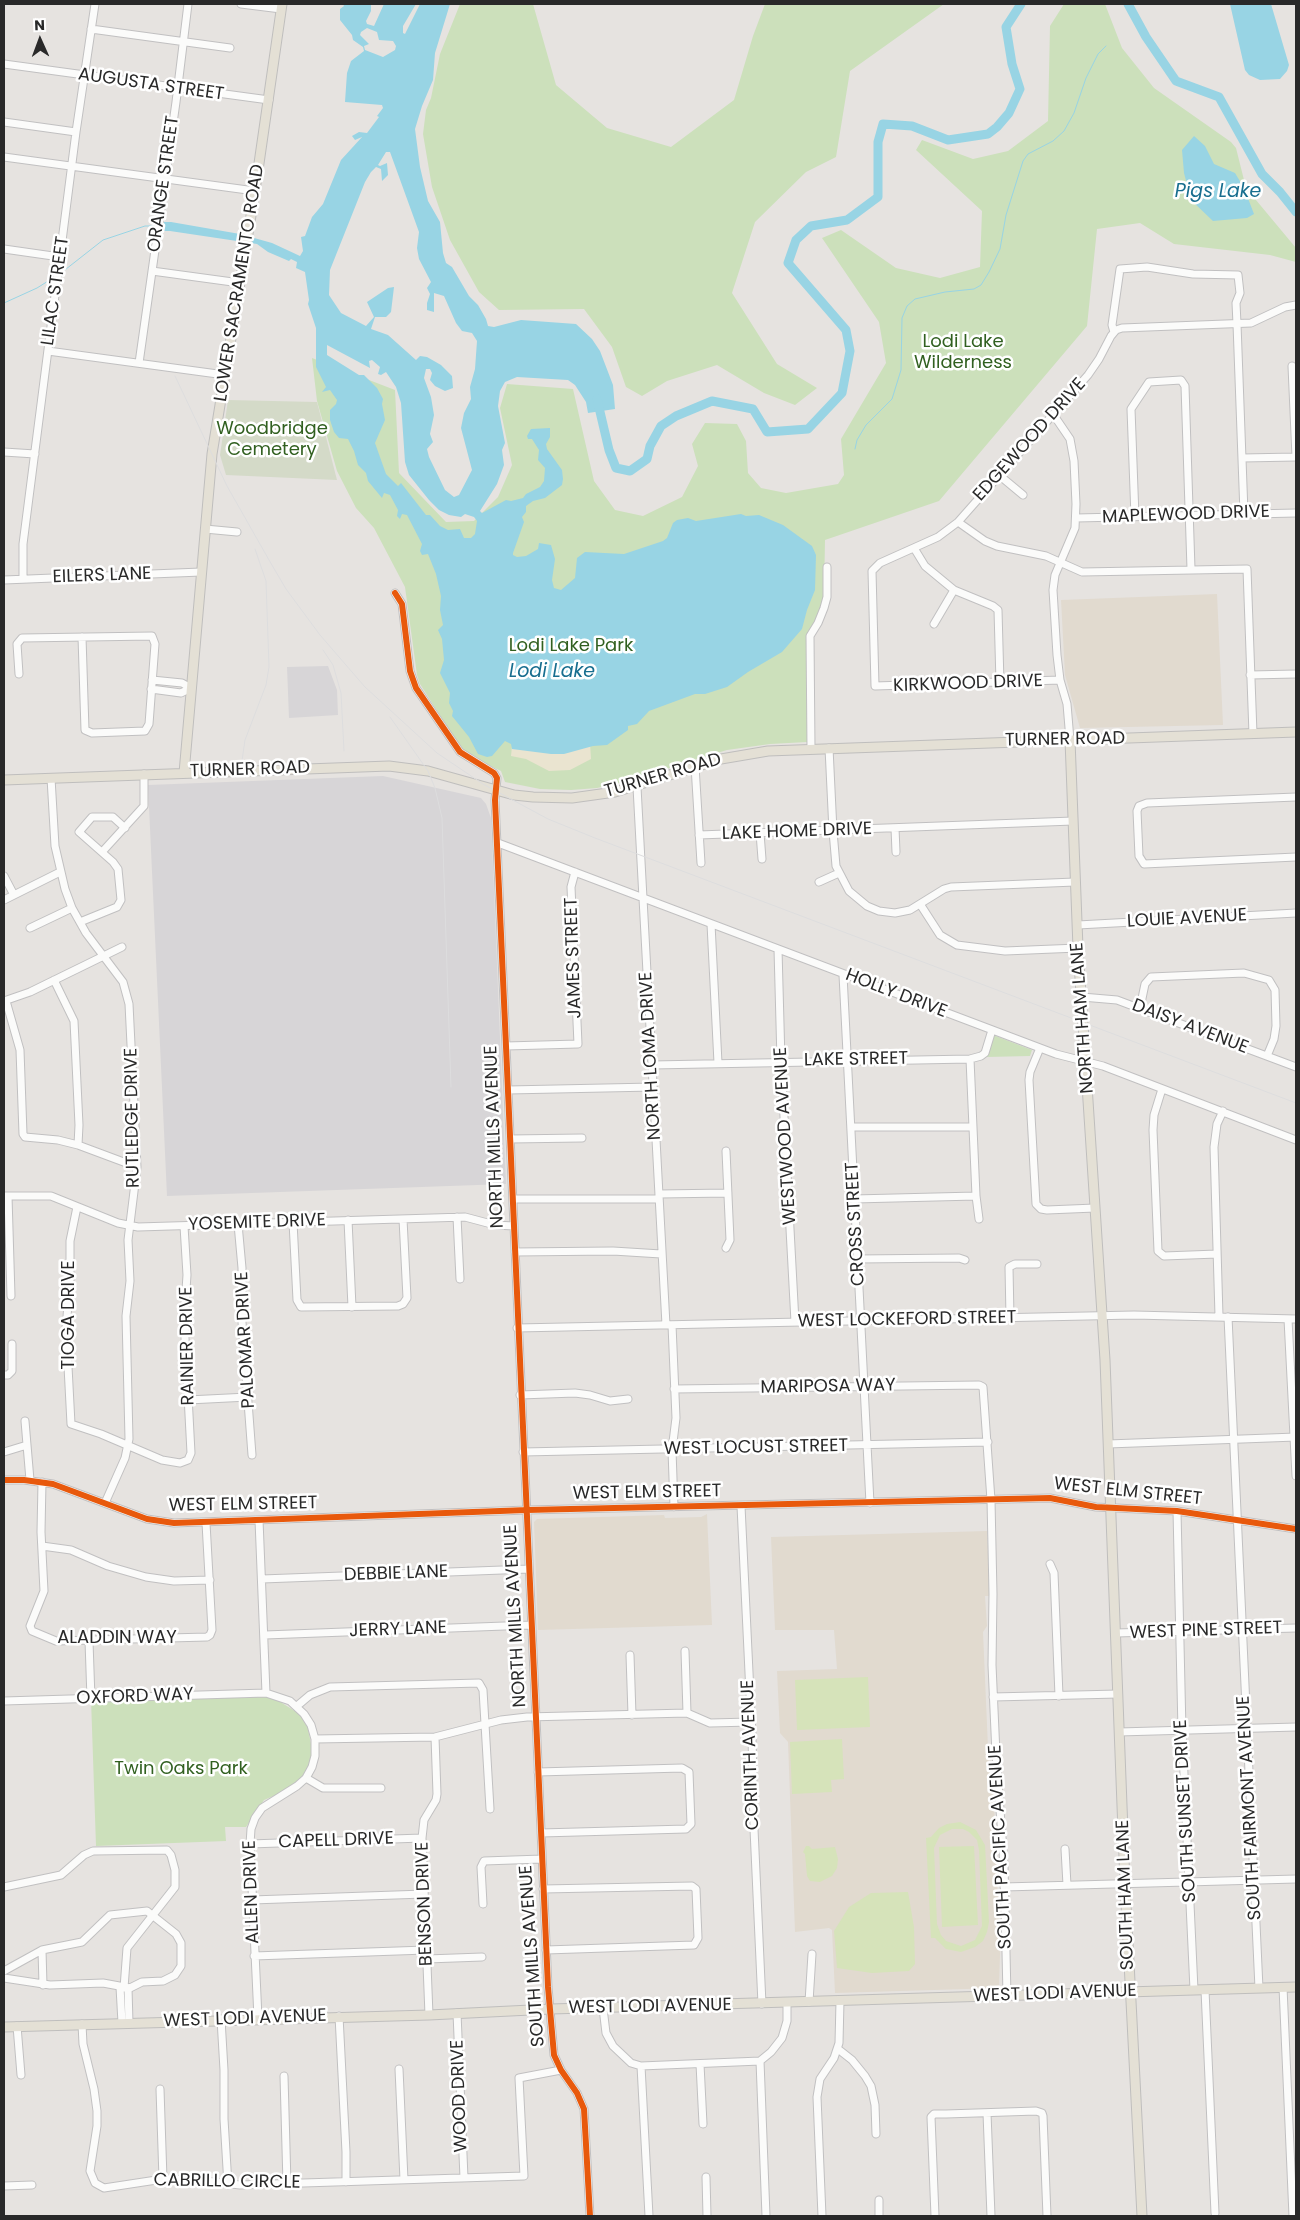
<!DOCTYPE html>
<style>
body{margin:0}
#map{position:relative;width:1300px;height:2220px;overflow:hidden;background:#e6e3e0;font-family:Poppins,sans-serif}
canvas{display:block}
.frame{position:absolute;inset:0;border:5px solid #292929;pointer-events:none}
.north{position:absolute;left:15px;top:15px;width:50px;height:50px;-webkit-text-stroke:4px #fff;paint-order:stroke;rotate:358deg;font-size:14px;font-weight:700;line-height:20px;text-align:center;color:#292929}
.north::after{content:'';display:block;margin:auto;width:18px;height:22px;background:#292929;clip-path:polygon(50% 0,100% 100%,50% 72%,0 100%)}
</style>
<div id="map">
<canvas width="1300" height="2220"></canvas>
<div class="frame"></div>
<div class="north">N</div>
</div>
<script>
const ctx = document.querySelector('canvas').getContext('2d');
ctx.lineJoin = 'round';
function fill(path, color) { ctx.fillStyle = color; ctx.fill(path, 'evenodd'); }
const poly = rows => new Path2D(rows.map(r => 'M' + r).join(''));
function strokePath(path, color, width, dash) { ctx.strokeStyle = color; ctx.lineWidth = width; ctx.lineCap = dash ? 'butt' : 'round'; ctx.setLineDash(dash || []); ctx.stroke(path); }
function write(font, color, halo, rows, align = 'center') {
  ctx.font = font + ' Poppins,sans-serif'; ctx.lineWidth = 5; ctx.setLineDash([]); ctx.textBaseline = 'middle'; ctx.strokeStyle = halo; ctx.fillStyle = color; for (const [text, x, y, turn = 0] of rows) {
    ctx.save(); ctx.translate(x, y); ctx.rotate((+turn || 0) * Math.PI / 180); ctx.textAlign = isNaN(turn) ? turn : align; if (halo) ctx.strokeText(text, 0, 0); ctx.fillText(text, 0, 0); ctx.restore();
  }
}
fill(poly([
 [328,666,337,690,338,715,289,718,287,667],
 [383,776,481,798,486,804,491,818,506,1184,167,1196,148,785]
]), '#d7d5d7');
fill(poly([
 [1217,594,1223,725,1080,728,1065,675,1061,600],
 [707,1514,712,1625,538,1630,534,1522,537,1519,664,1515,665,1518,701,1517],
 [987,1531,990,1596,985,1596,987,1626,983,1632,989,1771,993,1777,1000,1954,999,1988,835,1993,832,1930,829,1928,795,1932,788,1742,780,1733,777,1671,837,1669,834,1630,775,1630,771,1537]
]), '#e1dacf');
fill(poly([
 [460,4,533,4,556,85,607,128,671,147,734,100,753,36,765,4,944,4,850,71,836,157,806,172,755,222,732,293,777,364,817,388,795,405,764,393,717,365,667,381,642,396,626,387,612,347,584,309,499,310,479,292,450,240,432,187,423,134,426,110,431,98,440,54],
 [1064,4,1105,4,1122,48,1154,88,1231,142,1236,148,1246,188,1296,248,1296,262,1270,255,1174,244,1140,223,1097,229,1087,326,939,501,825,540,824,594,816,623,807,641,807,742,770,744,727,750,680,764,642,778,597,788,571,790,540,789,505,782,501,771,480,761,460,747,420,684,417,675,405,587,374,528,356,508,337,471,317,401,312,358,395,390,399,473,446,522,474,521,498,497,512,465,500,408,507,384,573,389,594,481,615,510,643,516,682,497,698,466,692,444,705,423,737,424,746,441,748,473,761,488,786,493,838,484,844,475,841,439,886,363,879,322,822,238,841,230,896,268,940,278,980,267,982,211,916,150,922,140,973,159,1008,151,1048,121,1050,26],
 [993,1035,1032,1050,1030,1056,986,1057],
 [266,1693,306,1718,314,1760,297,1786,264,1800,246,1827,225,1827,226,1841,96,1846,91,1699]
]), '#cce0bb');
fill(poly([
 [590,743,591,759,570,770,549,771,526,759,511,756,512,746]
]), '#eae4d0');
fill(poly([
 [228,400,317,402,337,480,226,475,220,455]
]), '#d4dac8');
fill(poly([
 [868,1677,870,1727,797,1730,795,1680],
 [842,1739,844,1779,831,1780,832,1792,792,1794,790,1742],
 [960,1822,976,1830,985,1845,989,1922,987,1932,983,1941,975,1947,961,1952,946,1949,935,1938,931,1938,926,1838,931,1837,939,1828,947,1824],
 [952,1829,963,1829,969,1832,977,1840,979,1850,982,1926,975,1940,961,1946,946,1941,941,1935,937,1924,934,1848,940,1835],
 [806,1846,809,1846,812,1849,835,1847,838,1859,837,1868,832,1876,820,1882,810,1881,807,1876,805,1854,803,1852],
 [974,1846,978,1925,942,1927,939,1847],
 [908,1892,914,1927,915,1964,909,1971,872,1973,837,1968,834,1931,849,1907,871,1893]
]), '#d6e3ba');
fill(poly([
 [343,4,371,4,371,11,366,21,367,24,374,26,384,4,416,4,403,26,403,33,405,34,420,4,450,4,435,53,433,80,422,106,415,129,420,167,428,201,440,222,443,253,446,263,452,267,469,296,478,305,486,319,488,326,494,327,521,320,576,324,592,339,600,351,613,385,615,409,588,413,586,402,575,385,568,380,517,377,505,382,500,391,498,406,505,443,502,450,504,465,497,484,480,511,482,513,506,500,511,501,523,498,526,494,540,487,544,481,545,468,538,460,539,450,532,439,528,439,527,436,531,429,550,428,550,437,546,444,547,449,562,470,563,479,562,485,545,498,533,501,526,506,526,512,522,517,524,522,513,553,513,555,517,557,526,556,538,549,539,543,551,545,555,559,552,580,554,588,561,590,575,578,577,558,585,552,624,554,663,541,667,538,673,523,677,520,688,518,696,521,741,514,746,516,759,515,783,525,812,546,816,555,815,590,807,610,802,629,782,652,748,672,727,687,705,694,695,694,649,711,637,724,628,726,628,730,607,745,593,746,564,754,551,754,512,749,511,744,505,741,492,756,487,757,478,754,469,737,452,716,453,711,449,703,450,693,440,673,444,660,442,639,438,630,443,625,440,610,441,596,436,574,428,554,422,555,420,551,422,544,407,515,402,514,400,519,397,516,398,510,390,495,384,493,382,498,368,481,366,473,358,465,354,451,348,439,339,438,334,432,330,420,330,410,336,404,337,400,330,390,322,392,326,387,316,367,316,328,308,304,309,300,305,272,296,268,297,262,291,259,289,261,268,252,257,244,170,231,163,231,164,222,171,222,240,234,272,243,300,256,303,251,301,237,305,236,312,217,323,204,341,160,362,137,355,140,352,136,359,132,367,133,379,117,377,116,383,108,382,105,345,102,347,73,351,61,364,51,363,47,353,40,352,35,340,20,340,9,344,6],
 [367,28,377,32,379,40,393,41,396,46,395,50,383,57,365,50,364,46,369,44,360,35,361,32],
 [386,152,390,152,419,232,417,248,419,259,431,282,427,288,430,294,427,303,427,310,434,312,434,293,444,296,456,323,462,331,472,333,477,341,475,369,470,387,471,399,464,413,461,428,472,470,459,495,454,497,445,490,429,457,427,449,433,442,430,434,434,415,431,397,424,378,426,369,430,369,432,373,430,380,435,386,445,391,453,388,452,376,441,365,427,357,420,356,416,360,388,335,371,329,375,317,386,317,391,312,394,287,388,288,367,302,374,317,366,326,341,313,329,295,330,270,365,182,371,172,376,167,381,169,382,181,388,175,387,163,380,166,378,165],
 [327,345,370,368,369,361,372,360,380,367,378,374,381,375,386,372,396,387,401,403,405,462,409,475,429,500,439,510,449,515,461,517,465,514,474,517,477,521,475,534,471,538,464,538,460,529,448,530,440,526,430,515,426,515,401,483,398,486,386,474,375,443,385,420,382,404,383,399,377,388,364,375,359,375,327,355],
 [1230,4,1271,4,1289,65,1287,71,1280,79,1260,80,1249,75,1245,70],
 [1194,136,1205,146,1214,164,1235,173,1244,188,1254,214,1247,218,1213,221,1191,200,1184,173,1182,150]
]), '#98d4e4');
strokePath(poly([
 [61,273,103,240,145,226,156,226],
 [4,303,37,288,53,278],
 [855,449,857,440,866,425,892,399,901,370,902,318,907,306,915,299,945,292,974,289,981,285,989,272,1000,249,1006,215,1023,161,1028,154,1053,141,1064,131,1074,113,1086,78,1098,54,1106,46]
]), '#98d4e4', 1);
strokePath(poly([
 [1128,4,1146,37,1176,81,1219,97,1262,174,1280,192,1296,212],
 [597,399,609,450,616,468,630,471,647,459,650,446,661,426,676,416,712,401,753,409,767,432,808,429,842,393,850,351,846,330,788,263,796,240,811,226,847,220,878,197,878,142,883,124,912,126,948,140,988,134,997,127,1009,113,1020,89,1012,64,1006,27,1021,4]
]), '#98d4e4', 9);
const minor = poly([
 [241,4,281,9],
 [91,29,230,48],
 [4,64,269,100],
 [4,122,76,132],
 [4,157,255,191],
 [4,249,60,257],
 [152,271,240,283],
 [1114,332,1112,325,1120,269,1147,267,1193,274,1238,275,1240,293,1236,303,1237,324,1244,513],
 [48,351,225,375],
 [139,363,176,102,188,4],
 [1292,366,1296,457],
 [1053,414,1070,439,1074,461,1076,504,1075,528,1055,575,1053,590,1057,655,1060,680,1067,704,1070,740],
 [4,452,35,454],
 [1242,458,1296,457],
 [999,475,1023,495],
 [1135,517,1131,409,1149,382,1181,380,1185,386,1191,569],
 [1076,518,1296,513],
 [958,522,985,541,997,546,1046,556,1082,572,1247,569,1253,734],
 [205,529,237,532],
 [914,548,925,566,954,590,993,606,998,610,1000,683],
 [23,579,23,544,76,132,95,4],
 [4,580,201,572],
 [395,593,402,604,410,671,416,688,460,752,494,773,497,778,495,800,548,1987,554,2055,561,2070,577,2093,584,2109,590,2216],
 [934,624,954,590],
 [19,674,17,644,22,638,152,636,155,644,149,724,145,731,92,733,85,730,82,637],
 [1250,675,1296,674],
 [152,680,182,683,191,688],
 [1060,680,875,686,872,571,880,563,938,537,958,522,1088,375,1099,359,1111,336,1116,330,1122,328,1251,323,1285,307,1296,305],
 [151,689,181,693,191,688],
 [811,748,810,636,818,623,824,608,827,597,827,567],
 [829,748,833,831,836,866,849,891,867,906,879,911,895,913,910,910,944,889,951,887,1075,882],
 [695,766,701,863],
 [51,778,55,846,65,889,72,908,86,933,123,982,129,1004,137,1167,128,1240,130,1281,126,1316,129,1439,125,1458,105,1503],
 [637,787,666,1325],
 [1296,797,1147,803,1139,806,1137,811,1139,856,1144,864,1296,857],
 [895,828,896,852],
 [760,833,762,859],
 [699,835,1073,821],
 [498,843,1056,1054,1103,1066,1296,1140],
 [102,852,144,806,144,774],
 [4,876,14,895],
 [819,882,839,873],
 [4,900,60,872],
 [920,904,940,935,957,945,1005,951,1078,948],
 [80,922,117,907,121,900,118,869,113,862,79,832,92,817,113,817,125,828],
 [711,924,718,1063],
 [1078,925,1296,913],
 [30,928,72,908],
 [778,949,781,1061,795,1322],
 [843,975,870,1503],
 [54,980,74,1021,79,1125,78,1145],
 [1082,997,1117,1000,1296,1067],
 [4,1001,30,992,122,947],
 [6,1001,20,1050,23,1134,25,1137,58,1140,78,1145,137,1167],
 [1140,1008,1145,984,1151,977,1244,973,1269,980,1275,990,1276,1026,1274,1039,1267,1056],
 [506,1046,578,1044,571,887,575,872],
 [1040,1048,1030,1072,1029,1080,1036,1204,1041,1209,1047,1210,1095,1208],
 [970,1059,976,1196,979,1219],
 [652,1065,970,1059,981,1056,985,1053,992,1030],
 [1162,1089,1154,1115,1153,1130,1158,1251,1164,1256,1217,1254],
 [508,1090,653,1087],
 [851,1127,973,1127],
 [510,1139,582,1138],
 [726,1151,730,1240,726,1248],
 [659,1194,728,1193],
 [4,1196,51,1196,118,1223,138,1227,465,1217,495,1225,514,1226],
 [8,1196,11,1296],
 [513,1199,659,1199],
 [854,1199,976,1196],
 [77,1207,70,1241,70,1282,66,1328,71,1424,101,1434,162,1460,180,1463,188,1460,191,1453,184,1319,187,1275,184,1226],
 [457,1217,460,1279],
 [348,1220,352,1307],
 [293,1222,297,1300,301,1307,398,1306,403,1304,407,1298,403,1219],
 [238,1224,242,1268,242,1322,252,1455],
 [515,1252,613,1251,661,1254],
 [857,1259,959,1258,965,1260],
 [1219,1316,1214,1147,1217,1124,1223,1111],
 [1228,1317,1259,1988],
 [1010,1318,1009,1267,1015,1264,1037,1264],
 [1288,1319,1296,1476],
 [672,1325,676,1418,672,1450,674,1507],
 [517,1328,1134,1315,1296,1319],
 [4,1375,8,1375,12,1371,12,1344],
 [674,1389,979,1385,983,1387,991,1500,993,1594,992,1665,996,1754,1004,1865,1007,1996],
 [520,1395,575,1393,590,1395,610,1401,628,1399],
 [188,1400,248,1397],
 [1108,1444,1296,1437],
 [27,1445,30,1480],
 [4,1452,27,1445,25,1421],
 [523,1452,988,1442],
 [4,1480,24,1480,53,1484,147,1519,174,1523,527,1510,1050,1498,1096,1507,1177,1511,1296,1529],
 [42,1482,41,1532,44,1591,30,1626,32,1631,56,1641,207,1637,210,1635,212,1630,206,1523],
 [741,1506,752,1735,754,1829,762,2004],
 [1177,1511,1182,1731,1194,1990],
 [259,1520,266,1693],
 [42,1546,71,1550,108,1566,146,1577,174,1581,210,1580],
 [1050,1564,1054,1573,1059,1696],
 [262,1579,529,1569],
 [1116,1633,1296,1628],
 [265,1635,531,1625],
 [89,1641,91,1699],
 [685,1651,687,1713],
 [630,1655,632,1715],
 [993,1697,1118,1694],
 [4,1701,266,1693,290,1701,304,1714,311,1725,315,1739,315,1756,312,1767,306,1778,297,1786,262,1808,255,1818,251,1829,250,1844,258,2018],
 [297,1706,310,1695,330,1687,479,1683,483,1690,490,1809],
 [1119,1732,1296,1727],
 [315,1739,435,1737,501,1720,527,1717,687,1713,710,1723,751,1722],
 [538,1772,682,1768,689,1772,691,1824,686,1829,541,1833],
 [306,1778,323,1788,381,1788],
 [250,1844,422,1838],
 [1065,1849,1067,1885],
 [4,1887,61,1875,84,1855,93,1851,167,1850,171,1855,175,1870,175,1887,127,1948,124,1988],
 [1004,1887,1296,1879],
 [543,1889,692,1886,696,1889,698,1938,694,1945,546,1950],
 [252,1900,424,1894],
 [483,1904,481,1867,484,1861,542,1859],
 [42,1950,43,1985],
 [254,1956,426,1950],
 [427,1959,482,1957],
 [4,1971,42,1950,82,1942,110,1915,147,1911,176,1934,181,1943,181,1966,175,1975,163,1981,142,1982,130,1988,103,1983,50,1985,4,1978],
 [120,1987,122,2023],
 [1283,1987,1293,2216],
 [128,1988,129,2023],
 [1205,1990,1215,2213],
 [809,2002,812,1954],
 [603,2008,606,2033,613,2046,631,2063,641,2066,760,2061,771,2052,782,2038,787,2021,787,2003],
 [457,2013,464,2178],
 [429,2015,422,1838,424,1820,436,1800,437,1794,435,1737],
 [339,2016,346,2152,346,2182],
 [221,2019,224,2070,224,2119,228,2185],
 [82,2024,83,2044,94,2089,97,2111,97,2126,90,2171,95,2183,104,2188,163,2179,196,2180,240,2185,524,2176,519,2078,561,2070],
 [17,2026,21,2075],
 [838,2049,852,2060,865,2076,871,2086,875,2105,876,2134],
 [760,2061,766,2216],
 [700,2064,703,2124],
 [641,2066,649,2216],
 [399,2069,404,2180],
 [284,2076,287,2184],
 [160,2089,163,2179],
 [987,2113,991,2216],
 [706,2177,707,2216],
 [4,2186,32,2185],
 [879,2200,879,2216],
 [822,2216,817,2097,820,2079,834,2058,839,2043,840,2001],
 [935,2216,931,2117,934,2114,946,2114,1036,2111,1042,2113,1043,2116,1047,2216]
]);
const major = poly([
 [1070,740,1078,948,1105,1360,1125,1884,1142,2216],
 [184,773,212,454,255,191,282,4],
 [4,780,389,766,428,771,514,795,533,797,572,798,615,792,721,759,768,751,1296,732],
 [4,2027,429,2015,551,2009,1296,1987]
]);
strokePath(minor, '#c1c0c1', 9);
strokePath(major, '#bfbebd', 11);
strokePath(minor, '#fbfbfa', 7);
strokePath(major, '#e4e0d5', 9);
strokePath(poly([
 [175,376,227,486,269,560,286,589,320,635,365,687,437,753,483,784,548,819,595,838,1296,1103],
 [323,650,333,665,341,693,344,751],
 [390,717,428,771,435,788,442,818,451,1087],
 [242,761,245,740,266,685,269,667,266,581,255,549]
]), '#ddddde', 1);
strokePath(poly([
 [395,593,402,604,410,671,416,688,460,752,494,773,497,778,495,800,548,1987,554,2055,561,2070,577,2093,584,2109,590,2216],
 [4,1480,24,1480,53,1484,147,1519,174,1523,527,1510,1050,1498,1096,1507,1177,1511,1296,1529]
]), '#e8590c', 6);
write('18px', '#292929', '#fff', [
 ["AUGUSTA STREET",151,85,8],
 ["ORANGE STREET",164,184,-82],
 ["LOWER SACRAMENTO ROAD",240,283,-81],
 ["LILAC STREET",56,291,-82],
 ["EDGEWOOD DRIVE",1030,440,-48],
 ["MAPLEWOOD DRIVE",1186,515,-2],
 ["EILERS LANE",102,576,-2],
 ["KIRKWOOD DRIVE",968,684,-2],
 ["TURNER ROAD",1065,740,-1],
 ["TURNER ROAD",250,770,-2],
 ["TURNER ROAD",663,776,-16],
 ["LAKE HOME DRIVE",797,832,-2],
 ["LOUIE AVENUE",1187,919,-3],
 ["JAMES STREET",574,958,-92],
 ["HOLLY DRIVE",896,994,21],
 ["NORTH HAM LANE",1083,1018,-94],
 ["DAISY AVENUE",1190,1027,21],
 ["NORTH LOMA DRIVE",651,1056,-93],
 ["LAKE STREET",856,1060,-1],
 ["RUTLEDGE DRIVE",133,1118,-91],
 ["WESTWOOD AVENUE",786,1136,-93],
 ["NORTH MILLS AVENUE",495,1137,-92],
 ["YOSEMITE DRIVE",257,1223,-2],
 ["CROSS STREET",856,1224,-93],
 ["TIOGA DRIVE",69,1315,-90],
 ["WEST LOCKEFORD STREET",907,1320,-1],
 ["PALOMAR DRIVE",246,1340,-93],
 ["RAINIER DRIVE",188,1346,-91],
 ["MARIPOSA WAY",828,1387,-1],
 ["WEST LOCUST STREET",756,1448,-1],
 ["WEST ELM STREET",1128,1492,6],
 ["WEST ELM STREET",647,1493,-1],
 ["WEST ELM STREET",243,1505,-1],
 ["DEBBIE LANE",396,1574,-2],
 ["NORTH MILLS AVENUE",516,1616,-93],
 ["JERRY LANE",398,1630,-2],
 ["WEST PINE STREET",1206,1631,-2],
 ["ALADDIN WAY",117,1638],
 ["OXFORD WAY",135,1697,-2],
 ["CORINTH AVENUE",751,1755,-92],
 ["SOUTH FAIRMONT AVENUE",1250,1808,-93],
 ["SOUTH SUNSET DRIVE",1186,1811,-93],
 ["CAPELL DRIVE",336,1841,-2],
 ["SOUTH PACIFIC AVENUE",1001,1847,-93],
 ["ALLEN DRIVE",252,1892,-92],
 ["SOUTH HAM LANE",1126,1895,-92],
 ["BENSON DRIVE",425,1904,-92],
 ["SOUTH MILLS AVENUE",533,1956,-94],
 ["WEST LODI AVENUE",1055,1994,-2],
 ["WEST LODI AVENUE",650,2007,-1],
 ["WEST LODI AVENUE",245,2019,-2],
 ["WOOD DRIVE",460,2096,-92],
 ["CABRILLO CIRCLE",227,2182,1]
]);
write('18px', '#316020', '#fff', [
 ["Lodi Lake",963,342],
 ["Wilderness",963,363],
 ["Woodbridge",272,429],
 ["Cemetery",272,450],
 ["Lodi Lake Park",571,646],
 ["Twin Oaks Park",181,1769]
]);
write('italic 19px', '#186e8f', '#fff', [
 ["Pigs Lake",1218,192],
 ["Lodi Lake",552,672]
]);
</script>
